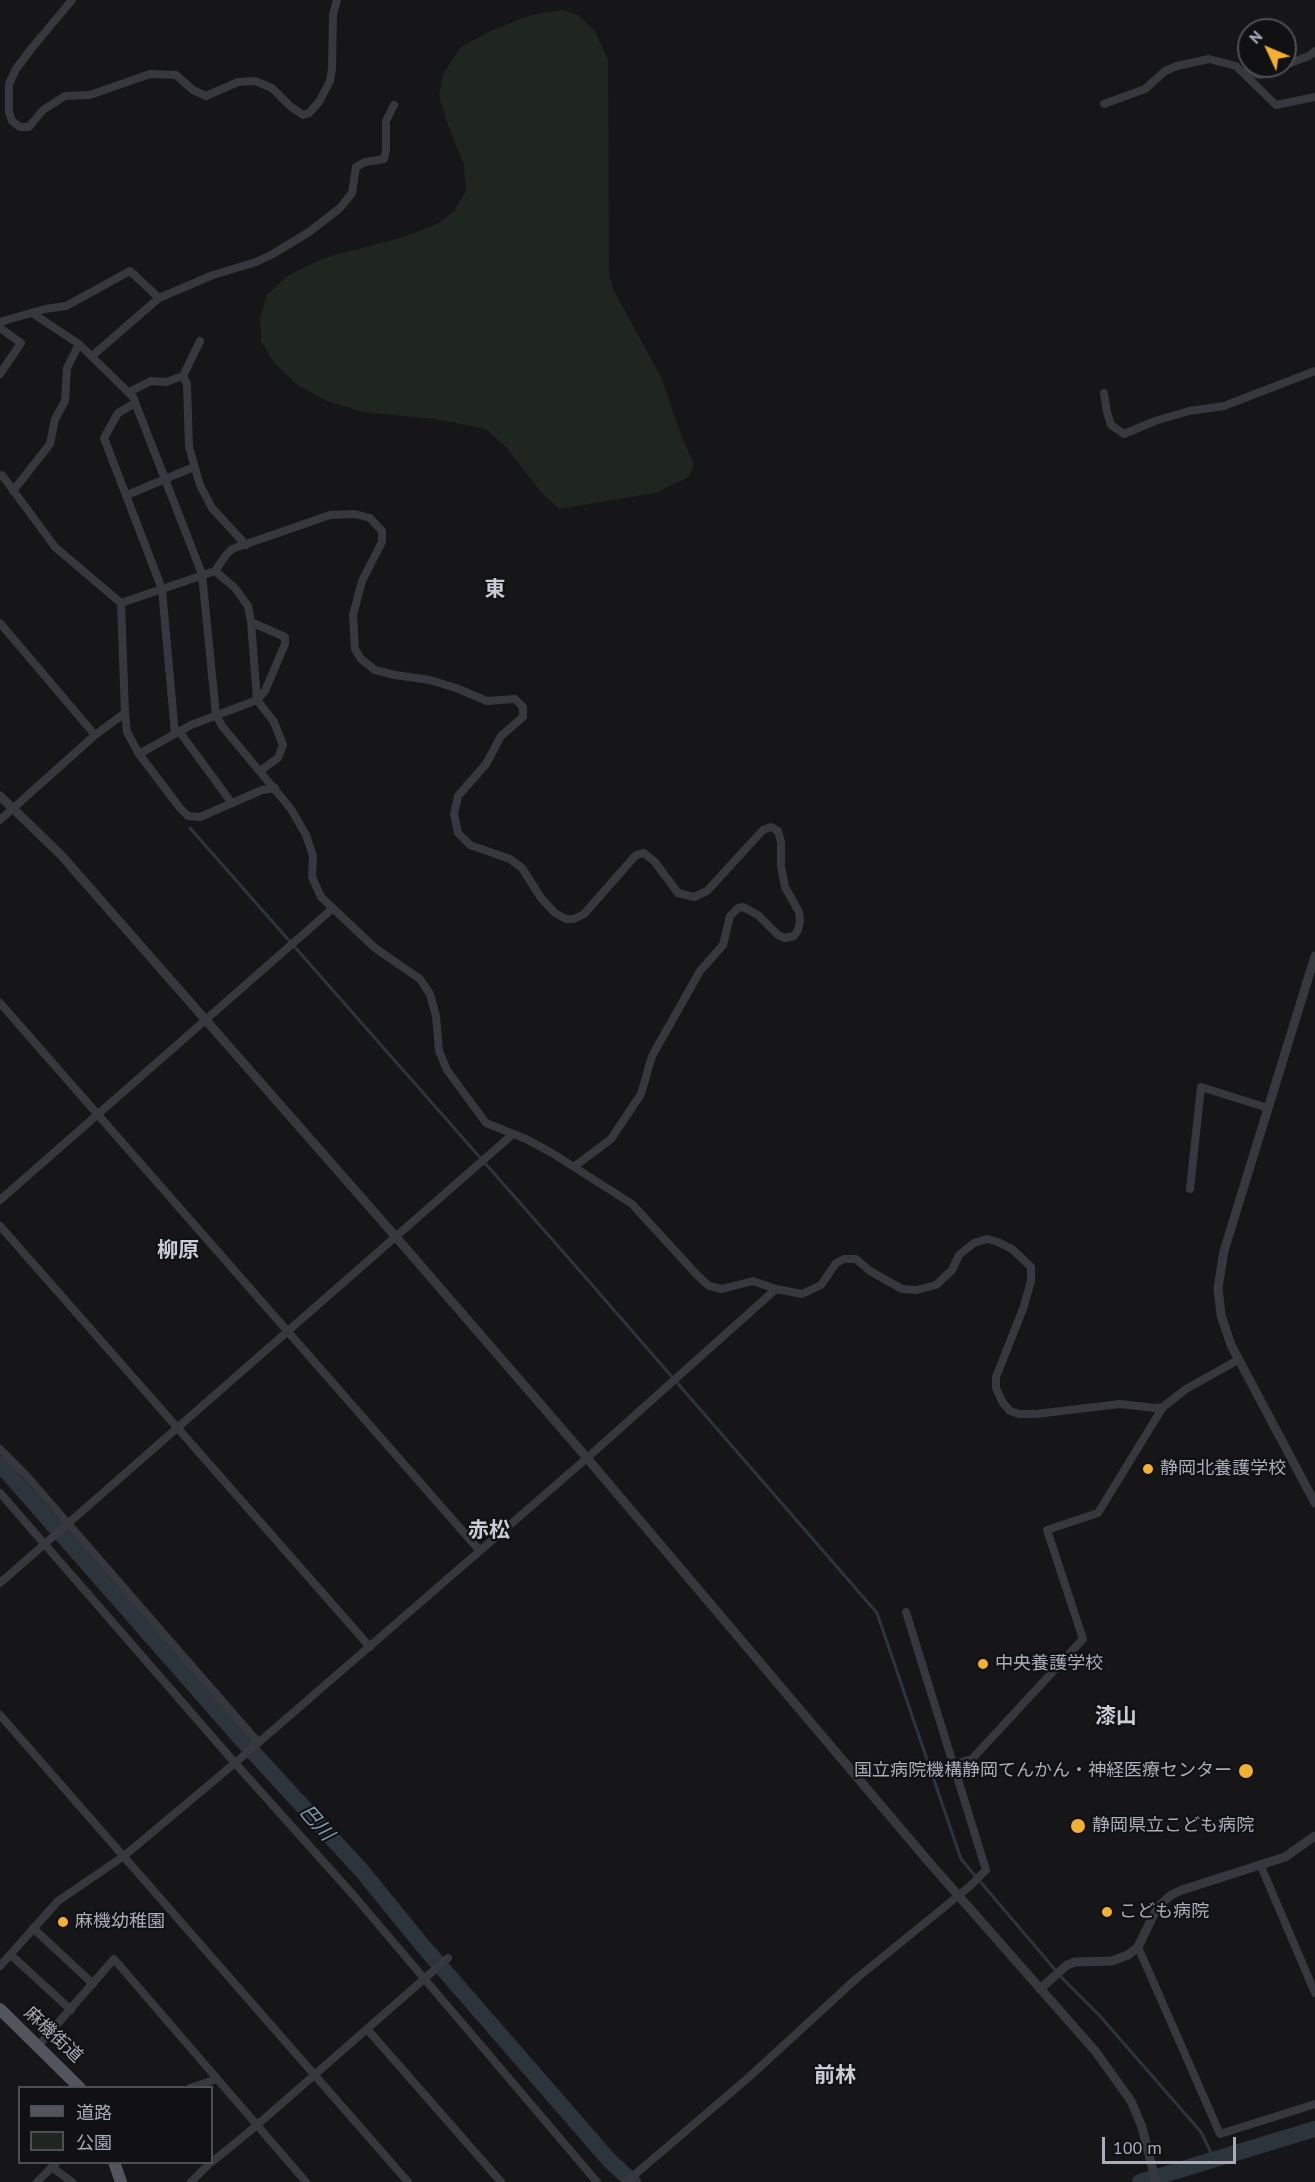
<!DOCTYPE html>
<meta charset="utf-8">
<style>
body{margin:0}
#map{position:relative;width:1315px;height:2182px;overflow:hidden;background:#161618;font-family:"PT Sans","Noto Sans JP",sans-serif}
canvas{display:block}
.legend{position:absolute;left:18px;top:2086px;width:195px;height:78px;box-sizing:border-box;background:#111113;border:2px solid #4d4f55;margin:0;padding:8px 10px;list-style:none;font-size:18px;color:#a8adb8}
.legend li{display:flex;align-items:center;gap:12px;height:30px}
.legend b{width:30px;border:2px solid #4d4f55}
.north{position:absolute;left:1237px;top:18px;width:60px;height:60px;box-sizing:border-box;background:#111113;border:2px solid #4d4f55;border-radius:50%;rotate:314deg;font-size:16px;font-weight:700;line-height:24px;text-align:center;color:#a8adb8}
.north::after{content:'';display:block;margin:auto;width:21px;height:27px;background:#f2b134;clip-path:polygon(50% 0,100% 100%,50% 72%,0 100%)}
.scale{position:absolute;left:1102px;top:2137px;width:134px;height:27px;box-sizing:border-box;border:3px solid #a8adb8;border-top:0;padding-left:8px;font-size:18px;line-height:21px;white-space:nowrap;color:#a8adb8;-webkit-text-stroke:4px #111113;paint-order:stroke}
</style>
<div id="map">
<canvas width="1315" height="2182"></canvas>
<ul class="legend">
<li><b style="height:8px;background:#53555c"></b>道路</li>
<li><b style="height:16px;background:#1e261f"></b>公園</li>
</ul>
<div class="north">N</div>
<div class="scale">100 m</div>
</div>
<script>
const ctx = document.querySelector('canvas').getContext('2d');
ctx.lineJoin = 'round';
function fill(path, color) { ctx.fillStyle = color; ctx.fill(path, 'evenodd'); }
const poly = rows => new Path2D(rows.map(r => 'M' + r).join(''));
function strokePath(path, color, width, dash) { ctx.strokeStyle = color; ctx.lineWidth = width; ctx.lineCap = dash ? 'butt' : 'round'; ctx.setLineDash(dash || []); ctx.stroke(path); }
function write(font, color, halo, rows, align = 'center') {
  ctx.font = font + ' "PT Sans","Noto Sans JP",sans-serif'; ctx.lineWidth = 4.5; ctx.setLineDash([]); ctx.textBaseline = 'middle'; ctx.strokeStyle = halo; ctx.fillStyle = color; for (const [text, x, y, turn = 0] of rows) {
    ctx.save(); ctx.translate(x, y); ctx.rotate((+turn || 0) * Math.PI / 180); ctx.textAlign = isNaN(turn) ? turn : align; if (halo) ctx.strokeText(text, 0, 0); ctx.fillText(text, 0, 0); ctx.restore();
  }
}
fill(poly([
 [562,10,578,15,595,31,608,60,609,273,613,289,662,379,682,437,694,465,689,477,655,493,559,509,541,492,506,447,486,429,435,419,363,412,327,401,296,384,274,363,261,341,260,317,267,295,287,276,324,258,404,237,439,223,454,211,466,191,464,165,447,122,439,95,443,74,461,47,488,32,531,15]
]), '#1e261f');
strokePath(poly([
 [190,828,587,1279,877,1613,961,1859,1063,1979,1100,2016,1201,2132,1214,2159]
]), '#2c353c', 3);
strokePath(poly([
 [0,1464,242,1740,362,1871,423,1946,610,2161,633,2182],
 [1140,2182,1315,2129]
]), '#2c353c', 16);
strokePath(poly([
 [72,0,31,49,16,69,9,84,9,112,12,121,20,127,29,127,43,110,65,96,90,95,150,74,176,75,193,90,206,96,238,82,255,81,272,88,290,106,303,115,309,113,319,102,330,81,332,68,333,14,337,0],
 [1285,65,1309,56,1315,51],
 [1244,72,1261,75,1270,69,1281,66],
 [1104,104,1145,89,1165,71,1177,66,1209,59,1236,66,1276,105,1315,97],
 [32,313,79,344,133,397,202,574,216,715,222,726,291,809,306,835,313,856,312,877,321,897,375,948,420,979,430,994,436,1016,439,1051,447,1070,486,1123,526,1139,552,1153,632,1204,698,1276,709,1286,722,1289,753,1281,776,1289,802,1294,821,1285,836,1263,844,1259,856,1259,870,1271,902,1289,917,1290,936,1285,952,1270,959,1255,974,1243,987,1239,998,1242,1012,1249,1031,1267,1031,1281,1023,1309,996,1377,996,1388,1003,1403,1010,1411,1019,1414,1036,1414,1120,1404,1155,1408,1163,1407],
 [0,322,45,309,66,306,130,271,159,298],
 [0,328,21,343,0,374],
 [92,356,159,298,213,275,256,262,273,254,309,232,340,208,352,193,356,167,365,162,384,159,386,150,386,121,394,105],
 [183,376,187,384,189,447,200,485,212,508,246,545],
 [129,392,151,381,166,382,183,376,200,341],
 [1104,393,1107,412,1111,425,1124,434,1155,421,1189,411,1224,406,1315,371],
 [135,403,118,413,104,438,162,589,175,734],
 [0,476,2,475,55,547,121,603,125,713,127,732,139,754,180,808,188,816,200,817,262,790,275,788],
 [13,491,50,444,55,419,65,401,67,368,79,344],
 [127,495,194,467],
 [121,603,215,571],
 [251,622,285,637,285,644,265,691,257,700,274,722,283,745,278,758,260,771],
 [0,623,95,735],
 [179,731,231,802],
 [139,754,191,725,257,700,251,622,248,606,235,588,215,571,226,555,232,549,330,515,355,514,370,518,382,531,382,542,362,581,353,615,355,649,361,659,375,670,395,675,430,680,456,688,487,701,515,699,523,707,523,717,501,736,486,764,458,796,454,814,458,833,470,845,510,859,522,868,541,898,555,913,566,919,574,919,584,914,636,855,644,853,655,862,678,893,694,897,707,891,763,830,771,827,778,831,781,842,781,866,785,887,799,912,800,921,798,930,794,936,785,938,778,935,758,915,743,907,738,908,730,916,723,945,700,971,669,1026,652,1056,641,1094,611,1139,575,1166],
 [0,820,95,735,125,713],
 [0,1003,480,1551],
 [1190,1189,1201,1087,1268,1108],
 [0,1200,332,909],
 [0,1226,370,1647],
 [0,1449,25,1474,258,1742],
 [0,1493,235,1763,355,1897,597,2182],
 [0,1583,513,1134],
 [0,1715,408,2182],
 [954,1764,972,1759,1083,1639,1047,1530,1098,1513,1163,1407,1186,1389,1238,1360],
 [1260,1864,1315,1993],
 [33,1928,93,1984],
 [1138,1947,1220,2134,1315,2104],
 [11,1955,71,2010],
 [0,1966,58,1901,124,1856,235,1763,587,1458,776,1289],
 [367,2029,501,2182],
 [38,2046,114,1959,306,2182],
 [190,2088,217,2079],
 [212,2162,256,2126,448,1958],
 [53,2168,72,2182],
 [37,2182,57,2162],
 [191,2182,211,2162],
 [626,2182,748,2078,857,1978,969,1887,986,1870,906,1612]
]), '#37383d', 8);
strokePath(poly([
 [0,796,61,855,396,1237,587,1458,928,1861,1096,2052,1131,2101,1142,2127,1156,2182],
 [1315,956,1224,1251,1218,1288,1221,1315,1231,1345,1315,1503],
 [1040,1989,1067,1965,1075,1962,1112,1961,1128,1955,1138,1947,1153,1916,1160,1905,1171,1895,1182,1890,1285,1857,1315,1836]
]), '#37383d', 9);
strokePath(poly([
 [0,2009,80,2088],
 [114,2162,121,2182]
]), '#53555c', 12);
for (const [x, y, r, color] of [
 [1148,1469,6,"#f2b134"],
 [983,1664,6,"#f2b134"],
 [1246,1771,8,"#f2b134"],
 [1078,1826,8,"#f2b134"],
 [1107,1912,6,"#f2b134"],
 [63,1922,6,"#f2b134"]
]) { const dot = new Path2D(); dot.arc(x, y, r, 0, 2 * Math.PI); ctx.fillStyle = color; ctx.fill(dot); strokePath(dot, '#111113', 2); }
write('18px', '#a8adb8', '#111113', [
 ["静岡北養護学校",1160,1469],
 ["中央養護学校",995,1664],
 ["国立病院機構静岡てんかん・神経医療センター",1232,1771,"right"],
 ["静岡県立こども病院",1092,1826],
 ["こども病院",1119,1912],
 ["麻機幼稚園",75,1922]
], 'left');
write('18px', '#a8adb8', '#111113', [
 ["麻機街道",53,2035,43]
]);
write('italic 20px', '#7f9bb3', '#111113', [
 ["巴川",316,1823,49]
]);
write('bold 21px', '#c9ccd4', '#111113', [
 ["東",495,590],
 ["柳原",178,1251],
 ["赤松",489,1531],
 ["漆山",1116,1717],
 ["前林",835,2076]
]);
</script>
